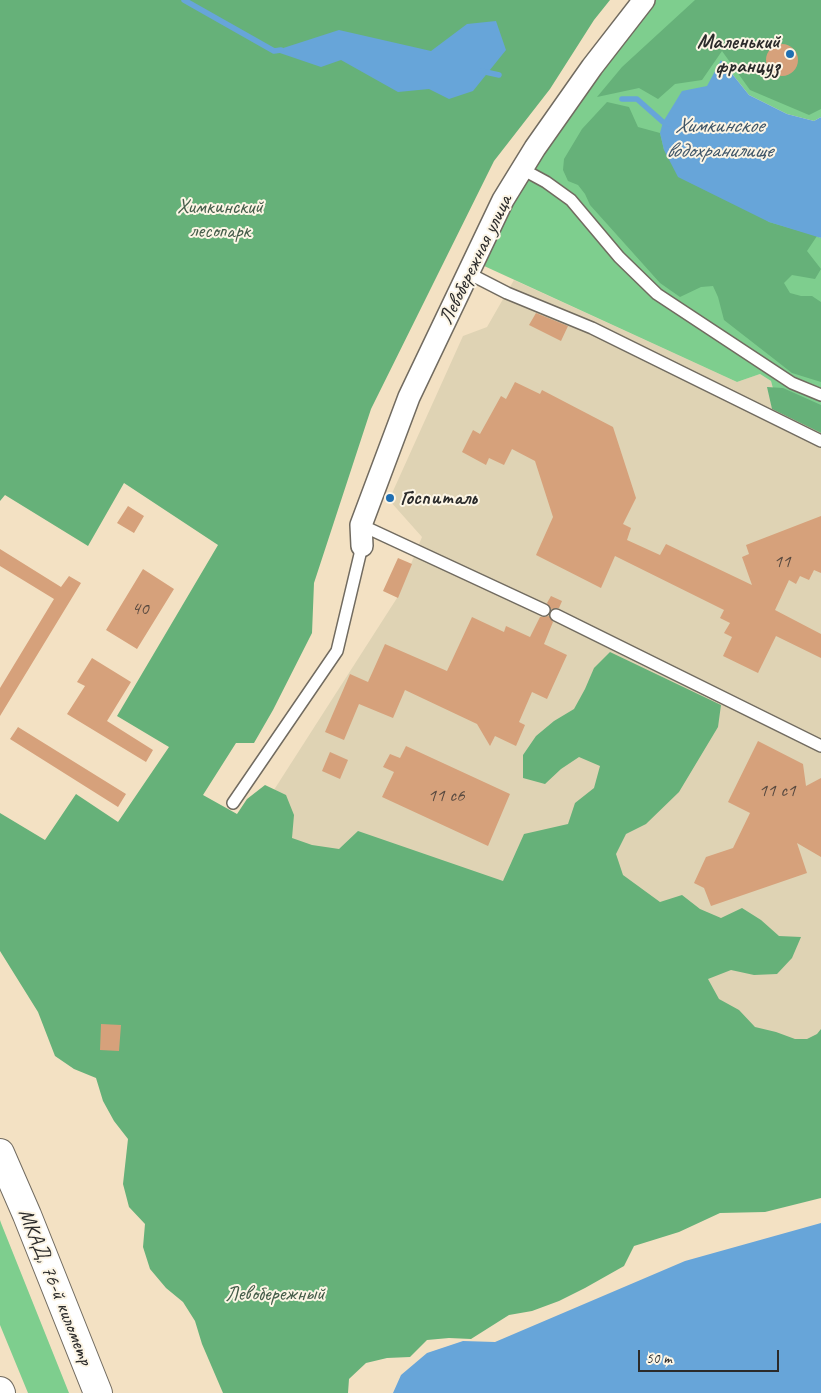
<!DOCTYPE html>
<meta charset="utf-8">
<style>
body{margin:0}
#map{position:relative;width:821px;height:1393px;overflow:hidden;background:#f3e1c3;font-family:Caveat,sans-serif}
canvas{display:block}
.scale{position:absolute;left:638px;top:1350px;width:141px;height:22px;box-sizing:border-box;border:2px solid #2b2b2b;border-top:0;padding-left:6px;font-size:15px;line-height:18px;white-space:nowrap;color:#2b2b2b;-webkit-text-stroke:4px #fcf5e5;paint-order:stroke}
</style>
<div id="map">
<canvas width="821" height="1393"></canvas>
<div class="scale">50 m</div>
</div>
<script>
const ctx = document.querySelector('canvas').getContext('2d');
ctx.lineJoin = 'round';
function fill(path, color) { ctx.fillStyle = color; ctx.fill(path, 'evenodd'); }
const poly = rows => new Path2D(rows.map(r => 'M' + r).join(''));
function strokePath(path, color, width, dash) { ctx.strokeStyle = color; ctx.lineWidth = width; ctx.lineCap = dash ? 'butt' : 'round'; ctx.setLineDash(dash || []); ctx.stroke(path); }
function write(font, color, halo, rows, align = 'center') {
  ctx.font = font + ' Caveat,sans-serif'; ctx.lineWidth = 4; ctx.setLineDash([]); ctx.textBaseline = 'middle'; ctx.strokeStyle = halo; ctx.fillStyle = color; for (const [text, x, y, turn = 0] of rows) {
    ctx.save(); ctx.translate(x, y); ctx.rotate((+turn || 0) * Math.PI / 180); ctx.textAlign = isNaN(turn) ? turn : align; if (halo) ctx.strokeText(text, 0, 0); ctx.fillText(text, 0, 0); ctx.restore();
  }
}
fill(poly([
 [514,280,737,382,760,374,771,381,777,404,821,426,821,1136,198,926,272,793,397,598,422,537,389,500,463,336,487,327]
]), '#dfd3b4');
fill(poly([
 [655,0,821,0,821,117,814,121,787,114,749,95,721,60,817,236,821,238,821,426,777,404,771,381,760,374,737,382,482,265,540,152,625,36],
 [0,1220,1,1223,69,1393,28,1393,0,1325]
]), '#7ece8e');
fill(poly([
 [0,0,610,0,594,20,550,89,494,161,371,409,314,583,312,633,273,710,254,743,236,743,203,795,237,814,247,799,265,785,286,795,294,815,292,838,312,845,339,849,358,831,503,881,524,834,568,824,575,803,594,788,600,766,579,757,561,769,545,784,523,778,523,755,536,736,554,721,574,709,585,689,594,668,610,652,721,705,718,727,679,792,646,824,626,834,616,854,623,875,660,902,682,895,700,909,721,918,742,908,761,920,779,936,801,937,792,958,777,974,754,975,731,970,708,979,719,999,739,1010,755,1027,776,1032,795,1039,807,1039,817,1034,821,1029,821,1198,765,1212,720,1213,679,1232,634,1246,624,1266,585,1288,559,1301,532,1311,509,1315,471,1339,449,1338,427,1340,410,1357,387,1358,366,1363,349,1379,348,1393,223,1393,202,1344,195,1321,183,1302,166,1288,150,1269,143,1247,145,1224,129,1207,123,1184,128,1139,114,1121,103,1101,96,1078,74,1069,55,1056,38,1012,0,951,0,813,45,840,76,794,118,822,169,747,117,716,218,545,124,483,88,546,5,495,0,501],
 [695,0,821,0,821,109,809,115,750,90,722,51,702,80,675,84,658,99,639,88,597,97,622,67],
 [607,102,629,107,638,127,660,133,664,150,769,222,817,236,807,251,821,269,815,279,792,275,784,283,790,293,801,296,812,296,821,302,821,382,792,373,724,320,718,297,713,286,701,287,680,297,660,283,590,205,585,194,578,185,568,181,563,170,564,159,582,129],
 [767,387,783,388,821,405,821,433,772,409]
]), '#66b179');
fill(poly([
 [496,21,506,50,473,91,449,99,429,89,398,92,341,60,321,67,274,51,339,30,431,51,467,24],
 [721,60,749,95,787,114,814,121,821,117,821,238,769,222,678,177,664,150,660,133,663,122,682,91,707,86],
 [821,1223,821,1393,393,1393,401,1375,427,1353,463,1341,495,1342,685,1261]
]), '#67a5d9');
strokePath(poly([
 [184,0,274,51,281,50],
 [481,71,499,75],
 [622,99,637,99,663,122,669,124]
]), '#67a5d9', 5.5);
fill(poly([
 '766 60a16 16 0 1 1 32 0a16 16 0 1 1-32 0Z',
 [536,313,568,326,561,341,529,325],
 [515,382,540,394,542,390,613,427,636,498,623,524,631,528,627,540,660,555,666,544,752,585,742,557,749,554,746,545,821,516,821,573,814,570,809,580,800,576,796,584,789,580,775,610,821,634,821,658,776,636,758,673,723,656,732,637,724,633,730,623,720,618,724,610,615,556,601,588,536,555,553,517,535,461,512,449,504,465,489,458,486,465,462,452,473,430,480,434,501,396,506,399],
 [128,506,144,516,134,533,117,523],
 [0,549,61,587,69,576,81,583,0,716,0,688,54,599,0,566],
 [398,558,412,564,398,598,383,591],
 [143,569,174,589,137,649,106,630],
 [551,596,562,601,559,608,551,609,547,603],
 [549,616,553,622,544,644,567,655,547,699,532,692,519,722,525,725,516,746,495,736,490,746,477,724,405,690,393,718,359,704,344,740,325,732,350,674,368,682,385,644,447,671,472,617,504,632,506,626,530,637,540,617],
 [92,658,131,682,107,721,153,750,146,762,67,714,85,686,77,682],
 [18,727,126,794,118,807,10,739],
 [758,741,803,764,806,786,821,778,821,857,797,843,807,873,711,906,704,888,694,883,706,857,733,848,750,813,728,802],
 [406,746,510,794,488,846,382,797,394,772,383,767,390,754,400,758],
 [330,752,348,760,340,779,322,771],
 [101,1024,121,1025,119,1051,100,1050]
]), '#d6a17b');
const service = poly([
 [522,169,546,182,571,200,619,257,657,294,792,383,821,395],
 [468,273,507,293,592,328,821,441],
 [361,525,544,610],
 [556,615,821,746],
 [233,803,337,651,362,546]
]);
const minor = poly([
 [362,546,361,525,409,397,503,200,535,148,592,67,644,0]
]);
const trunk = poly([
 [0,1153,27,1215,98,1393],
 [0,1391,1,1393]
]);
strokePath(service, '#716b60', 14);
strokePath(minor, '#716b60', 24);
strokePath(trunk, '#716b60', 30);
strokePath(service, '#fff', 11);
strokePath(minor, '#fff', 21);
strokePath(trunk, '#fff', 28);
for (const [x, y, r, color] of [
 [790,54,5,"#1f6fb2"],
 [390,498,5,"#1f6fb2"]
]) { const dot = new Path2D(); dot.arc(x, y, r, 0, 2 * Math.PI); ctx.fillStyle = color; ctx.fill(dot); strokePath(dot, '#fcf5e5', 2); }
write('19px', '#56483f', null, [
 ["11",782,562],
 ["40",140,609],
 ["11 с1",777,791],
 ["11 с6",446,796]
]);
write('bold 21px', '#2b2b2b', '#fcf5e5', [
 ["Маленький",780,42],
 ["француз",780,66],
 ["Госпиталь",400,498,"left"]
], 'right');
write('21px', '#445c49', '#fcf5e5', [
 ["Химкинский",220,207],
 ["лесопарк",220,231],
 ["Левобережный",275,1294]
]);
write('21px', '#2b2b2b', '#fcf5e5', [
 ["Левобережная улица",476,260,-64],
 ["МКАД, 76-й километр",55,1287,68]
]);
write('italic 22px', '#405668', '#fcf5e5', [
 ["Химкинское",719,126],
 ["водохранилище",719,151]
]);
</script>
